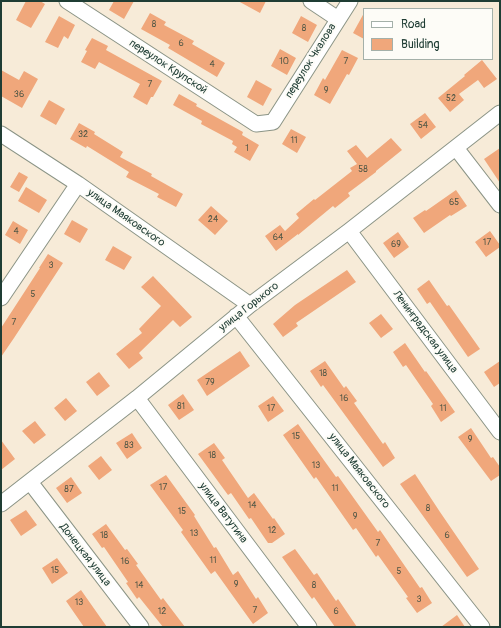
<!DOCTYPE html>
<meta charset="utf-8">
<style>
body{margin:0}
#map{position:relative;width:501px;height:628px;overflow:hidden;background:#f7ebd8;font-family:Pangolin,sans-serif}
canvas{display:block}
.frame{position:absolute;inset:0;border:2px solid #1f3d34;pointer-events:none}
.legend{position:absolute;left:363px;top:8px;width:130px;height:52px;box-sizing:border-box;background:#fdfcf7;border:1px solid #a4b0a9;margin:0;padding:5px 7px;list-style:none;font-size:12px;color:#1f3d34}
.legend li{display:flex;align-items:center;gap:8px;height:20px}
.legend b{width:20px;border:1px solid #a4b0a9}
</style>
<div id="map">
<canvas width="501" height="628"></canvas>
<div class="frame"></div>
<ul class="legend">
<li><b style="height:5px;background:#fff"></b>Road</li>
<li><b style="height:11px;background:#f0a77b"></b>Building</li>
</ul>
</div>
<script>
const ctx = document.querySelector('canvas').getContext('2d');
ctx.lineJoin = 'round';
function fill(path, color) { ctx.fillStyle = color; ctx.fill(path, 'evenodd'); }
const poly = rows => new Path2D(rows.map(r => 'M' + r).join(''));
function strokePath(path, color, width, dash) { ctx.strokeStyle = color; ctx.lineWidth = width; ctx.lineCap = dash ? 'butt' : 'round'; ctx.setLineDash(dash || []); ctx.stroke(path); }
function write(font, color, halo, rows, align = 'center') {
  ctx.font = font + ' Pangolin,sans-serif'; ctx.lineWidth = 4; ctx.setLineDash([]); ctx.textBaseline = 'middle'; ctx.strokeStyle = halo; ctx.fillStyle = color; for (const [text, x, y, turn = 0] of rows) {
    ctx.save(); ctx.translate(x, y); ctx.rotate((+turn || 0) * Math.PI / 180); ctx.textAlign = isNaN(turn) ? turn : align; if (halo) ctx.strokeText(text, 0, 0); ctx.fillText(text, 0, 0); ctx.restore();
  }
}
fill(poly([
 [26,1,40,1,45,4,31,28,16,20],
 [114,1,134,1,124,19,109,10],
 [238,1,266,1,260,13],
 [150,13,166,22,164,25,194,41,192,44,225,63,217,77,168,48,170,45,141,29],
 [364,13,364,39,353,33],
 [59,16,75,25,68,39,64,36,58,48,45,42],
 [301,16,317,25,308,42,292,33],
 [92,38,108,46,106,50,162,81,153,97,151,97,147,105,133,97,140,84,99,62,95,69,81,62,87,51,85,50],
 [280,49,296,58,287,75,271,66],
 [342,50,358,58,349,75,347,74,330,104,314,95,323,78,325,80],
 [482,60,497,79,484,88,478,80,459,94,464,100,450,112,438,98,465,76,464,75],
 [1,70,19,80,24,71,38,79,22,108,1,96],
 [256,80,272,89,263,106,247,97],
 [179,94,197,104,196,106,243,132,242,135,259,145,250,161,234,152,237,147,232,144,233,141,201,124,202,121,173,105],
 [49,100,65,109,56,125,40,116],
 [425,113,436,127,421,139,410,124],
 [79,123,95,132,94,134,123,152,120,157,152,174,151,176,183,194,176,207,157,197,159,194,126,177,129,172,87,146,86,148,70,139],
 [291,129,306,137,297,153,282,144],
 [391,138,402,150,376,171,376,172,348,193,350,196,335,208,333,206,298,235,298,234,276,251,265,236,280,225,285,231,299,218,296,214,314,199,315,200,352,171,350,168,357,164,347,151,356,145,367,158],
 [500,148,500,183,484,159],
 [19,172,28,177,19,192,10,187],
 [26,187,47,200,39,213,18,201],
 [456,190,467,206,451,216,450,215,424,233,413,218,425,210,426,211],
 [211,206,228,221,215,235,198,220],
 [72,220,88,229,80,243,64,234],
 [13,221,28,230,20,244,5,235],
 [490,231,500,245,500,247,486,257,475,242],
 [398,232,409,247,394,258,383,243],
 [113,246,132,257,124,270,105,260],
 [48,254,63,263,14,338,1,357,1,328,40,268,39,268],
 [347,270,356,282,296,323,298,326,283,337,273,324,295,305],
 [153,276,192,317,180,327,173,320,139,353,143,358,129,369,116,354,142,333,139,329,161,306,141,287],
 [429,280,447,306,449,305,480,349,468,357,430,302,427,304,417,289],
 [381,314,393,329,381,338,369,323],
 [405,343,425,372,426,371,455,412,441,422,431,406,433,404,406,365,403,367,393,352],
 [240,351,250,366,207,396,197,380],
 [325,361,344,388,346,386,357,401,354,403,383,444,385,442,395,458,383,467,323,385,321,387,310,371],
 [500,361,500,383,494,387,484,372],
 [99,372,110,386,97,396,86,382],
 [183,394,194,410,179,420,168,405],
 [273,396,284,411,268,422,258,406],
 [66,398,77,411,65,421,54,408],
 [35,421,46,435,34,444,22,431],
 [298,424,336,477,338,476,378,532,380,530,420,588,422,587,432,603,417,613,406,598,408,597,378,555,376,557,356,528,353,530,316,477,314,479,283,435],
 [471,428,491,458,493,457,500,467,500,475,491,481,458,437],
 [132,433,142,448,127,459,116,443],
 [1,440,15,459,1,470],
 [214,443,225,458,222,460,248,498,254,493,273,519,274,518,285,534,272,543,268,543,251,518,249,519,231,493,228,495,198,454],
 [101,456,112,470,99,480,88,466],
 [415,474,440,512,479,569,467,577,400,484],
 [166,475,195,515,194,516,214,548,216,547,233,575,238,571,256,599,258,597,268,613,253,624,215,571,211,574,181,532,183,530,150,485],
 [71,477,82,493,67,503,56,488],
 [26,510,37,525,21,536,10,520],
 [106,524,125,550,127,549,138,564,136,565,161,600,163,598,185,627,163,627,139,597,137,599,126,583,128,582,104,547,102,548,92,534],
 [295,549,314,575,317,573,336,601,338,599,357,627,335,627,314,597,312,599,282,557],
 [57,558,68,573,52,584,42,568],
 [81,590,107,627,84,627,66,601],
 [457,615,465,627,441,627]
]), '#f0a77b');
const minor = poly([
 [67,1,256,124,273,122,350,1],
 [311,1,338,19],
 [1,134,78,184,250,305],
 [456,148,500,205],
 [349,231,500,432],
 [1,298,78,184],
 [236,316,482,627],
 [137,398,309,627],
 [30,482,141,627],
 [1,504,137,398,250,305,349,231,500,113]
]);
strokePath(minor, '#8b9486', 17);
strokePath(minor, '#fff', 15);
write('9px', '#535846', null, [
 ["8",154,25],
 ["8",304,29],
 ["6",181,44],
 ["10",284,62],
 ["7",346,62],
 ["4",212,65],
 ["7",150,85],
 ["9",326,91],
 ["36",19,95],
 ["52",451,99],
 ["54",423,126],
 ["32",83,135],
 ["11",294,141],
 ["1",247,149],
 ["58",363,170],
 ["65",454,203],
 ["24",213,220],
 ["4",16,232],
 ["64",278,238],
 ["17",487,243],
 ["69",396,245],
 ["3",51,266],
 ["5",33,295],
 ["7",14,323],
 ["18",323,374],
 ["79",210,383],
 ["16",344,399],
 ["81",181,407],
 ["17",271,409],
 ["11",443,409],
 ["15",296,437],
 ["9",470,440],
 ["83",129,446],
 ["18",212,456],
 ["13",316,466],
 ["17",163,488],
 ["11",335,489],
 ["87",69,490],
 ["14",252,506],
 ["8",428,509],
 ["15",182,512],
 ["9",355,517],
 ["12",272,531],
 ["13",194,534],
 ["18",104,536],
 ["6",447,536],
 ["7",378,544],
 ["11",213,561],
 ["16",125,562],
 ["15",55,571],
 ["5",399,572],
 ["9",236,585],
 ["14",139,586],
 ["8",314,586],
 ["3",419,600],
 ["13",79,603],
 ["7",255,611],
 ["12",162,612],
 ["6",336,612]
]);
write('11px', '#1f3d34', '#fdfcf7', [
 ["переулок Чкалова",311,61,-58],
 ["переулок Крупской",168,67,33],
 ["улица Маяковского",126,218,35],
 ["улица Горького",249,307,-38],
 ["Ленинградская улица",425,332,53],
 ["улица Маяковского",359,471,52],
 ["улица Ватутина",223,513,53],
 ["Донецкая улица",85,555,52]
]);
</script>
